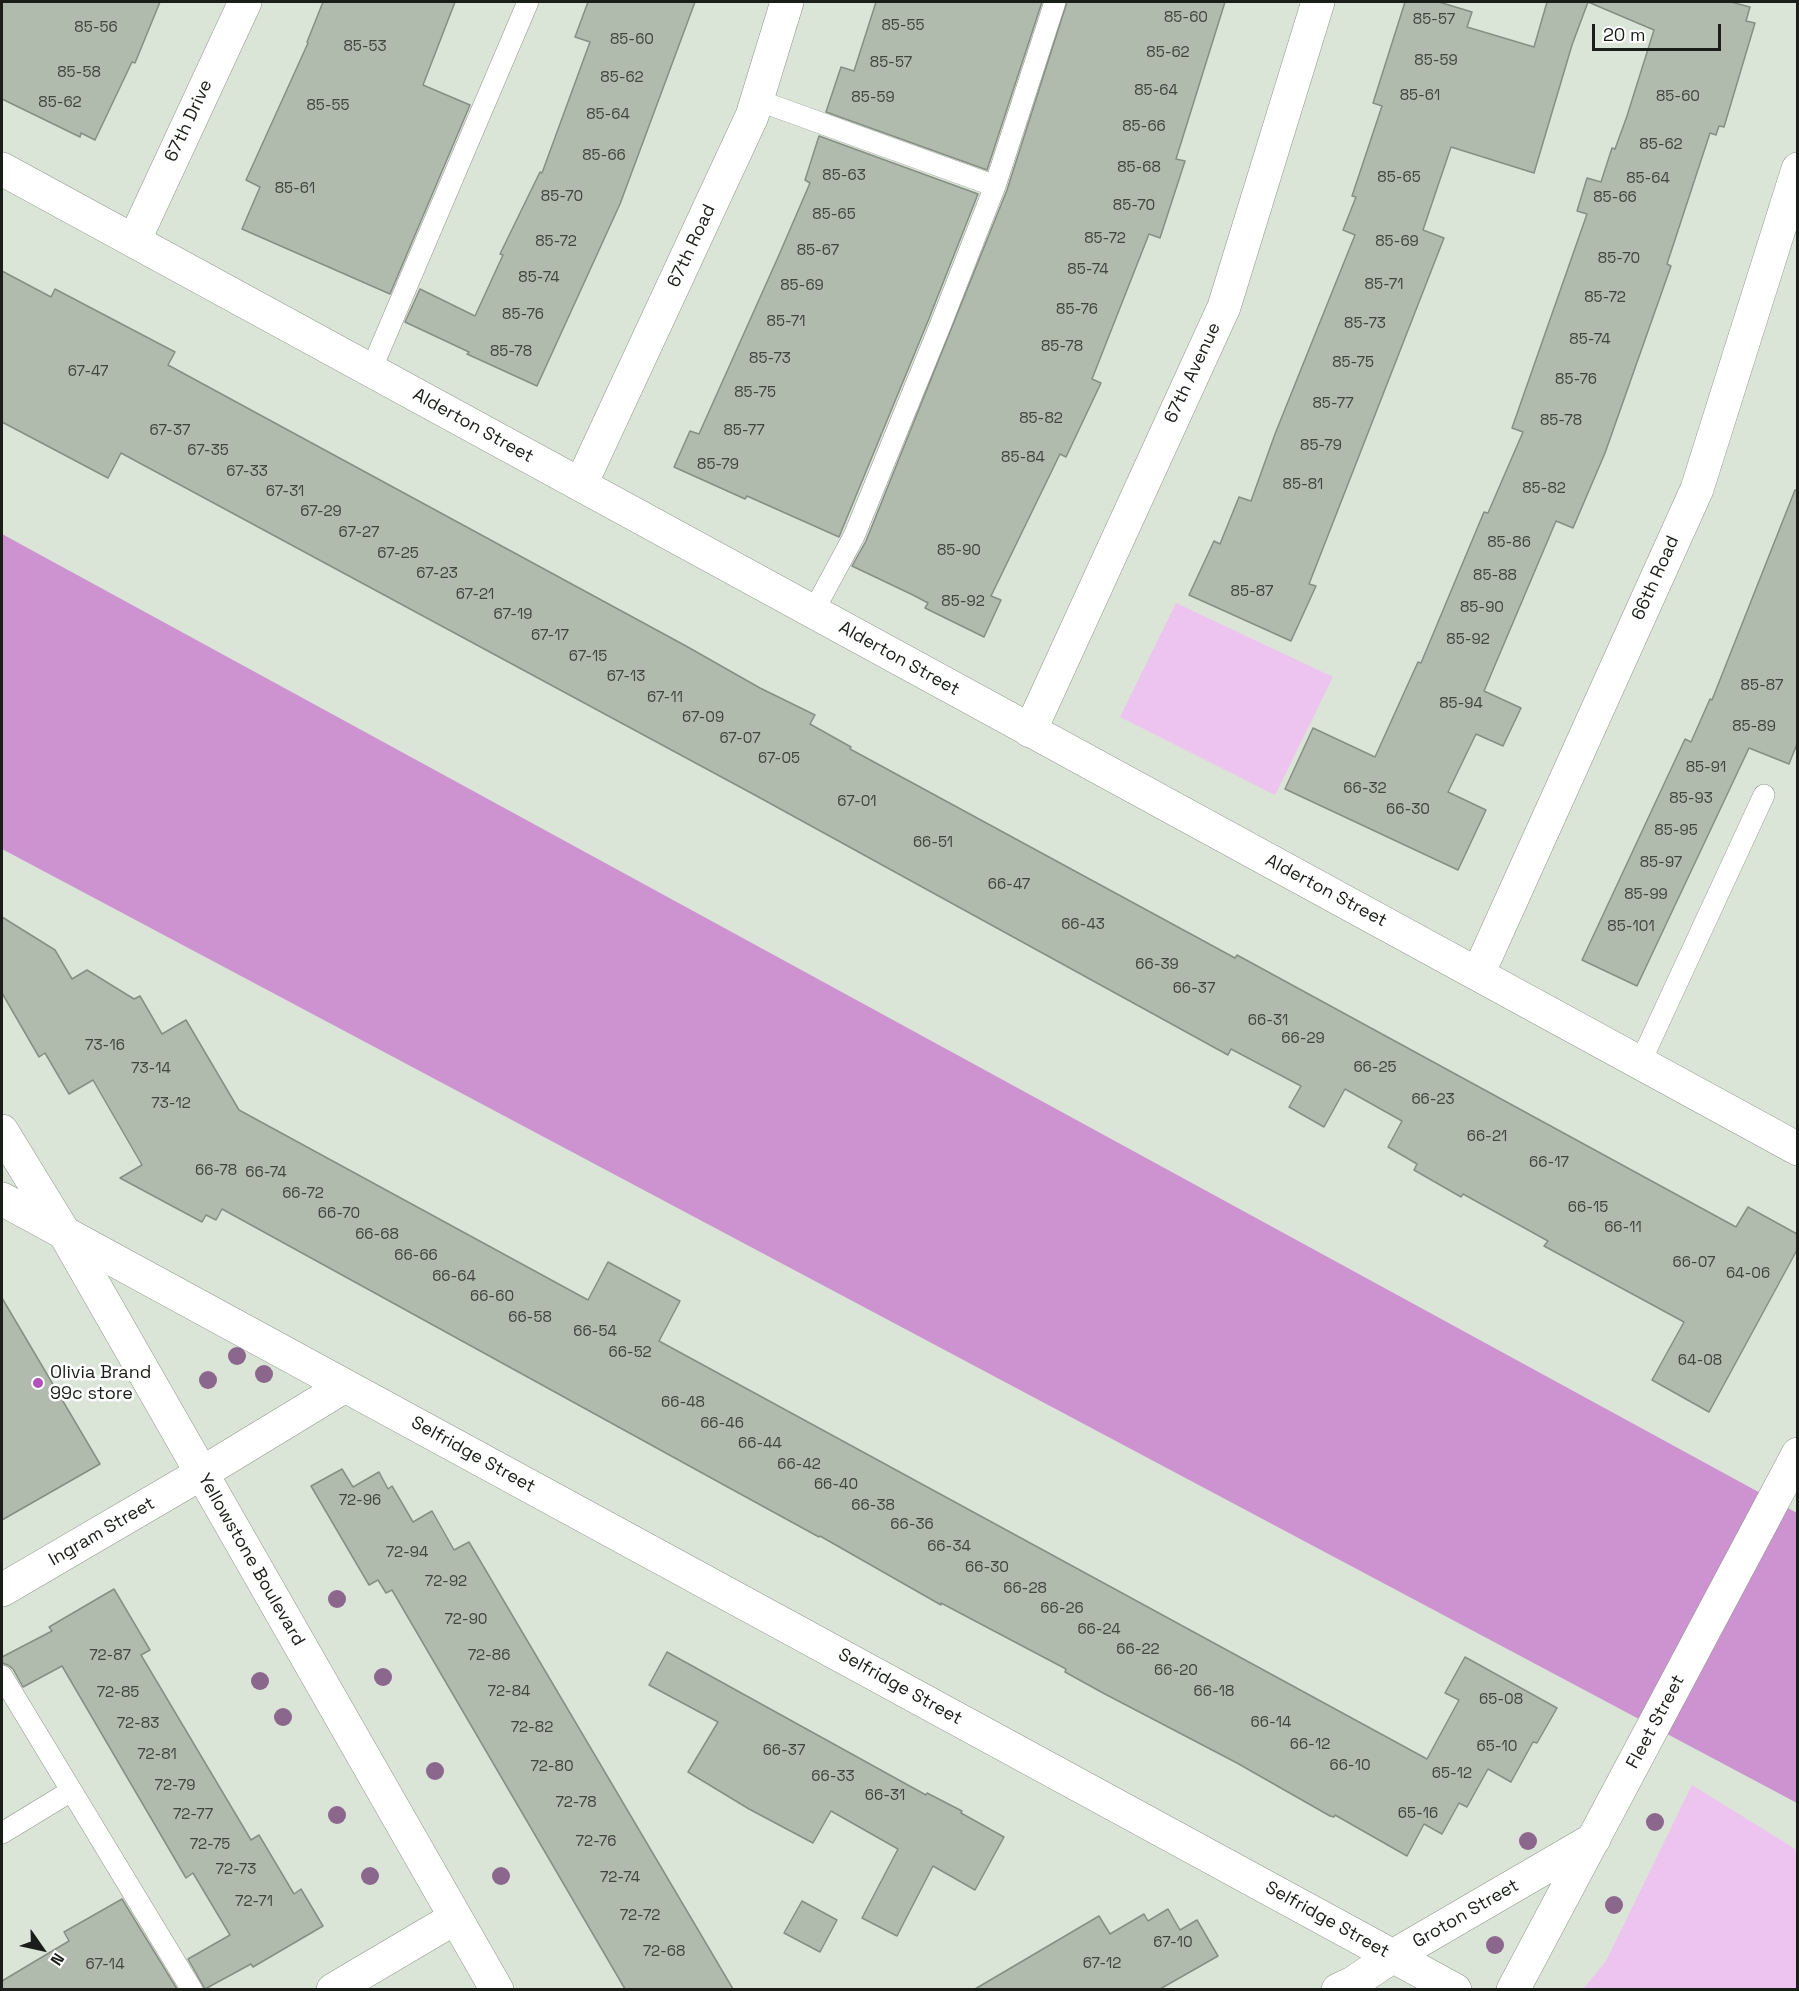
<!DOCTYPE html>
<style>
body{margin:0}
#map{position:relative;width:1799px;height:1991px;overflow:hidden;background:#dae5d7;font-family:"Space Grotesk",sans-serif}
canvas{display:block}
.frame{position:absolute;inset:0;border:3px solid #1a1e19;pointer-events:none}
.north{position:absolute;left:12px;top:1919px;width:60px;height:60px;-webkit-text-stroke:4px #fff;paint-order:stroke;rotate:124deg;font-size:16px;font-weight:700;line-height:24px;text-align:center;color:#1a1e19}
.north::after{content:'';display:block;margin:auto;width:21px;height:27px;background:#1a1e19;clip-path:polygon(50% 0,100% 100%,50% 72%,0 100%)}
.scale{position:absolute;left:1592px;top:24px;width:129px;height:27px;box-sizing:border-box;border:3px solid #1a1e19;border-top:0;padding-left:8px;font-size:18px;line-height:21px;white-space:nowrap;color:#1a1e19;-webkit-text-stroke:4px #fff;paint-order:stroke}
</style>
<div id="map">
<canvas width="1799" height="1991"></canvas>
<div class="frame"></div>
<div class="north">N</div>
<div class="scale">20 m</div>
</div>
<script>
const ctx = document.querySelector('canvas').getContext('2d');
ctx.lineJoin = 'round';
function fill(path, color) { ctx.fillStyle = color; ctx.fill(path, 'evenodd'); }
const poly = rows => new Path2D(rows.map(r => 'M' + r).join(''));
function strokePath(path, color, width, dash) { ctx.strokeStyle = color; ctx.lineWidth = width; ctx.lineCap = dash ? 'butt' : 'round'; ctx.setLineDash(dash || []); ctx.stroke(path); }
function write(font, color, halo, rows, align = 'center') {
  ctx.font = font + ' "Space Grotesk",sans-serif'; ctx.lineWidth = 5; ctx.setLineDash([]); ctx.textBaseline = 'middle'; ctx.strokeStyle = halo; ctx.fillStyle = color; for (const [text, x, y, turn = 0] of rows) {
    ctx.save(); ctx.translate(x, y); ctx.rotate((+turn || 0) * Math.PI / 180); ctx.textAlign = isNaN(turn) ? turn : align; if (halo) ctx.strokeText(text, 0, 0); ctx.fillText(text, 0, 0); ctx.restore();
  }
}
fill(poly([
 [1176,603,1333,677,1275,795,1120,717],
 [1692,1785,1797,1850,1797,1989,1583,1989,1606,1961]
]), '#edc4ef');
fill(poly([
 [2,534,1797,1513,1797,1803,2,849]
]), '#cd93d1');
const building = poly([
 [2,2,160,2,135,63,132,62,95,140,81,133,80,137,2,99,2,2],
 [323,2,455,2,423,85,470,105,390,294,242,229,260,187,246,180,308,43,307,42,323,2],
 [588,2,695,2,620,204,537,386,467,354,469,352,405,322,420,289,475,316,503,255,500,254,540,172,542,173,590,42,575,37,588,2],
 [876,2,1042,2,987,170,826,112,841,67,854,71,876,2],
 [1067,2,1225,2,1176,159,1185,161,1160,238,1149,234,1092,379,1101,383,1066,457,1060,454,991,596,1001,600,984,637,925,608,928,603,913,595,852,566,866,541,1007,190,1067,2],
 [1405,2,1439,2,1472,12,1467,27,1534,47,1547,2,1731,2,1750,7,1746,21,1755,23,1724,127,1719,126,1716,135,1710,133,1667,264,1671,266,1605,453,1573,528,1556,521,1484,691,1521,708,1503,746,1476,734,1448,792,1486,810,1458,870,1285,789,1313,728,1375,757,1418,662,1421,663,1484,512,1488,513,1523,432,1512,428,1587,214,1577,211,1587,178,1601,182,1612,148,1615,149,1627,116,1654,30,1588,2,1572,45,1534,173,1451,147,1423,230,1444,238,1309,584,1316,586,1291,641,1189,595,1214,541,1220,544,1239,497,1251,501,1275,434,1355,235,1343,230,1356,197,1352,196,1382,106,1373,103,1405,2],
 [819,136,978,194,928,321,839,537,747,496,745,499,674,467,690,431,699,434,779,255,810,183,805,180,819,136],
 [2,271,51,297,55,289,175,352,168,365,686,646,760,688,815,715,810,724,851,747,850,749,1235,958,1237,955,1736,1227,1748,1207,1797,1234,1797,1250,1709,1412,1652,1380,1684,1322,1544,1246,1548,1241,1463,1194,1461,1197,1414,1170,1417,1164,1388,1147,1402,1121,1345,1089,1324,1127,1289,1107,1301,1086,1231,1049,1228,1055,753,794,121,453,108,478,2,422,2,271],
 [1795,490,1797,490,1797,744,1789,764,1749,748,1637,986,1582,960,1685,739,1691,742,1710,699,1712,700,1795,490],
 [2,917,55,950,72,979,87,970,134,999,140,996,162,1034,186,1020,239,1110,588,1300,608,1262,680,1301,659,1341,1427,1759,1459,1700,1445,1693,1465,1657,1557,1708,1537,1743,1533,1742,1511,1782,1488,1769,1467,1807,1459,1803,1442,1834,1424,1824,1407,1856,1335,1815,1334,1817,1330,1816,1237,1763,1103,1693,1065,1672,1066,1669,941,1603,941,1605,820,1536,819,1537,724,1485,222,1209,216,1220,206,1215,202,1222,120,1178,142,1165,93,1080,69,1094,45,1053,39,1057,2,993,2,917],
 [2,1298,100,1464,2,1520,2,1298],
 [342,1469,353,1487,379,1472,388,1489,392,1486,413,1522,432,1511,454,1550,469,1542,733,1989,625,1989,392,1590,386,1593,378,1580,369,1585,311,1486,342,1469],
 [114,1589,150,1650,141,1655,251,1840,259,1835,294,1894,301,1889,323,1926,253,1967,251,1964,205,1989,188,1959,230,1935,193,1873,186,1878,62,1666,23,1687,13,1669,8,1665,2,1663,2,1657,52,1631,49,1627,114,1589],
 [667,1652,926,1795,927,1793,962,1811,961,1813,1004,1837,975,1890,933,1866,897,1936,862,1918,898,1849,831,1811,813,1843,749,1809,688,1772,718,1722,649,1685,667,1652],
 [122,1899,177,1989,2,1989,2,1981,69,1941,64,1932,122,1899],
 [802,1901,837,1920,820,1952,784,1933,802,1901],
 [1168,1909,1180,1930,1197,1920,1218,1956,1160,1989,975,1989,1099,1916,1110,1934,1144,1914,1148,1921,1168,1909]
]);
fill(building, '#b0baad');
strokePath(building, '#858f83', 1.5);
const service = poly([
 [757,100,995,186],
 [371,370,528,2],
 [813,612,854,536,940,326,995,186,1055,2],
 [1640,1063,1764,795],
 [2,1676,192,1990],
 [2,1833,71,1791]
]);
const minor = poly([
 [2,169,1798,1149],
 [134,241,245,2],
 [581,484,752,116,787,2],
 [1030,731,1224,307,1318,2],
 [1478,974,1697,489,1798,169],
 [2,1199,1455,1990],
 [2,1590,202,1473,345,1386],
 [333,1990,455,1918],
 [1338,1990,1353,1983,1393,1956,1594,1839]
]);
const tertiary = poly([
 [2,1131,65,1234,497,1990],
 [1513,1990,1798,1454]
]);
strokePath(service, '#8e978b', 22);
strokePath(minor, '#8e978b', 34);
strokePath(tertiary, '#8e978b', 34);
strokePath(service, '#fff', 21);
strokePath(minor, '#fff', 33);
strokePath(tertiary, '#fff', 33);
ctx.fillStyle = '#8b678d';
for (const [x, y] of [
 [237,1356],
 [264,1374],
 [208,1380],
 [337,1599],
 [383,1677],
 [260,1681],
 [283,1717],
 [435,1771],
 [337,1815],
 [1655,1822],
 [1528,1841],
 [370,1876],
 [501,1876],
 [1614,1905],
 [1495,1945]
]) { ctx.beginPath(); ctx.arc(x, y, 9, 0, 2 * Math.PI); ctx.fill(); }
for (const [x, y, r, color] of [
 [38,1383,6,"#b252ba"]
]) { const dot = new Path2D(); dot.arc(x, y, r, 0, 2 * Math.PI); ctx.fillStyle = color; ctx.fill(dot); strokePath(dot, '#fff', 2); }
write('15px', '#40453e', null, [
 ["85-60",1186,18],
 ["85-57",1434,20],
 ["85-55",903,26],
 ["85-56",96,28],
 ["85-60",632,40],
 ["85-53",365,47],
 ["85-62",1168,53],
 ["85-59",1436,61],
 ["85-57",891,63],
 ["85-58",79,73],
 ["85-62",622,78],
 ["85-64",1156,91],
 ["85-61",1420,96],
 ["85-60",1678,97],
 ["85-59",873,98],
 ["85-62",60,103],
 ["85-55",328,106],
 ["85-64",608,115],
 ["85-66",1144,127],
 ["85-62",1661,145],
 ["85-66",604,156],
 ["85-68",1139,168],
 ["85-63",844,176],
 ["85-65",1399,178],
 ["85-64",1648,179],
 ["85-61",295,189],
 ["85-70",562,197],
 ["85-66",1615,198],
 ["85-70",1134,206],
 ["85-65",834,215],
 ["85-72",1105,239],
 ["85-72",556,242],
 ["85-69",1397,242],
 ["85-67",818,251],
 ["85-70",1619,259],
 ["85-74",1088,270],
 ["85-74",539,278],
 ["85-71",1384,285],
 ["85-69",802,286],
 ["85-72",1605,298],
 ["85-76",1077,310],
 ["85-76",523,315],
 ["85-71",786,322],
 ["85-73",1365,324],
 ["85-74",1590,340],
 ["85-78",1062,347],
 ["85-78",511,352],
 ["85-73",770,359],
 ["85-75",1353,363],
 ["67-47",88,372],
 ["85-76",1576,380],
 ["85-75",755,393],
 ["85-77",1333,404],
 ["85-82",1041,419],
 ["85-78",1561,421],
 ["67-37",170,431],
 ["85-77",744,431],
 ["85-79",1321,446],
 ["67-35",208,451],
 ["85-84",1023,458],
 ["85-79",718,465],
 ["67-33",247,472],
 ["85-81",1303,485],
 ["85-82",1544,489],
 ["67-31",285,492],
 ["67-29",321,512],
 ["67-27",359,533],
 ["85-86",1509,543],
 ["85-90",959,551],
 ["67-25",398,554],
 ["67-23",437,574],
 ["85-88",1495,576],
 ["85-87",1252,592],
 ["67-21",475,595],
 ["85-92",963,602],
 ["85-90",1482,608],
 ["67-19",513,615],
 ["67-17",550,636],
 ["85-92",1468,640],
 ["67-15",588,657],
 ["67-13",626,677],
 ["85-87",1762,686],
 ["67-11",665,698],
 ["85-94",1461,704],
 ["67-09",703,718],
 ["85-89",1754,727],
 ["67-07",740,739],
 ["67-05",779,759],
 ["85-91",1706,768],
 ["66-32",1365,789],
 ["85-93",1691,799],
 ["67-01",857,802],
 ["66-30",1408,810],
 ["85-95",1676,831],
 ["66-51",933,843],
 ["85-97",1661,863],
 ["66-47",1009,885],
 ["85-99",1646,895],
 ["66-43",1083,925],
 ["85-101",1631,927],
 ["66-39",1157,965],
 ["66-37",1194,989],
 ["66-31",1268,1021],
 ["66-29",1303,1039],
 ["73-16",105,1046],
 ["66-25",1375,1068],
 ["73-14",151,1069],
 ["66-23",1433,1100],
 ["73-12",171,1104],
 ["66-21",1487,1137],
 ["66-17",1549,1163],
 ["66-78",216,1171],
 ["66-74",266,1173],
 ["66-72",303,1194],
 ["66-15",1588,1208],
 ["66-70",339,1214],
 ["66-11",1623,1228],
 ["66-68",377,1235],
 ["66-66",416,1256],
 ["66-07",1694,1263],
 ["64-06",1748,1274],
 ["66-64",454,1277],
 ["66-60",492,1297],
 ["66-58",530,1318],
 ["66-54",595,1332],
 ["66-52",630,1353],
 ["64-08",1700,1361],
 ["66-48",683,1403],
 ["66-46",722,1424],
 ["66-44",760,1444],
 ["66-42",799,1465],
 ["66-40",836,1485],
 ["72-96",360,1501],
 ["66-38",873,1506],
 ["66-36",912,1525],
 ["66-34",949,1547],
 ["72-94",407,1553],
 ["66-30",987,1568],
 ["72-92",446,1582],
 ["66-28",1025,1589],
 ["66-26",1062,1609],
 ["72-90",466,1620],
 ["66-24",1099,1630],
 ["66-22",1138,1650],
 ["72-87",110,1656],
 ["72-86",489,1656],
 ["66-20",1176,1671],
 ["72-84",509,1692],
 ["66-18",1214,1692],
 ["72-85",118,1693],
 ["65-08",1501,1700],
 ["66-14",1271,1723],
 ["72-83",138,1724],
 ["72-82",532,1728],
 ["66-12",1310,1745],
 ["65-10",1497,1747],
 ["66-37",784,1751],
 ["72-81",157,1755],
 ["66-10",1350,1766],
 ["72-80",552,1767],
 ["65-12",1452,1774],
 ["66-33",833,1777],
 ["72-79",175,1786],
 ["66-31",885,1796],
 ["72-78",576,1803],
 ["65-16",1418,1814],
 ["72-77",193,1815],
 ["72-76",596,1842],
 ["72-75",210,1845],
 ["72-73",236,1870],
 ["72-74",620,1878],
 ["72-71",254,1902],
 ["72-72",640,1916],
 ["67-10",1173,1943],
 ["72-68",664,1952],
 ["67-12",1102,1964],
 ["67-14",105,1965]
]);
write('18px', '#1a1e19', '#fff', [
 ["67th Drive",189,121,-65],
 ["67th Road",692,246,-65],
 ["67th Avenue",1193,373,-65],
 ["Alderton Street",473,426,29],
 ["66th Road",1656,578,-66],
 ["Alderton Street",899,659,29],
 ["Alderton Street",1326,891,28],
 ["Selfridge Street",473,1455,29],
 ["Ingram Street",102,1532,-30],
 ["Yellowstone Boulevard",251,1560,60],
 ["Selfridge Street",900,1687,29],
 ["Fleet Street",1656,1722,-62],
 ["Groton Street",1466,1914,-30],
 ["Selfridge Street",1327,1920,29]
]);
write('18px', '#1a1e19', '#fff', [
 ["Olivia Brand",50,1373],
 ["99c store",50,1394]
], 'left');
</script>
